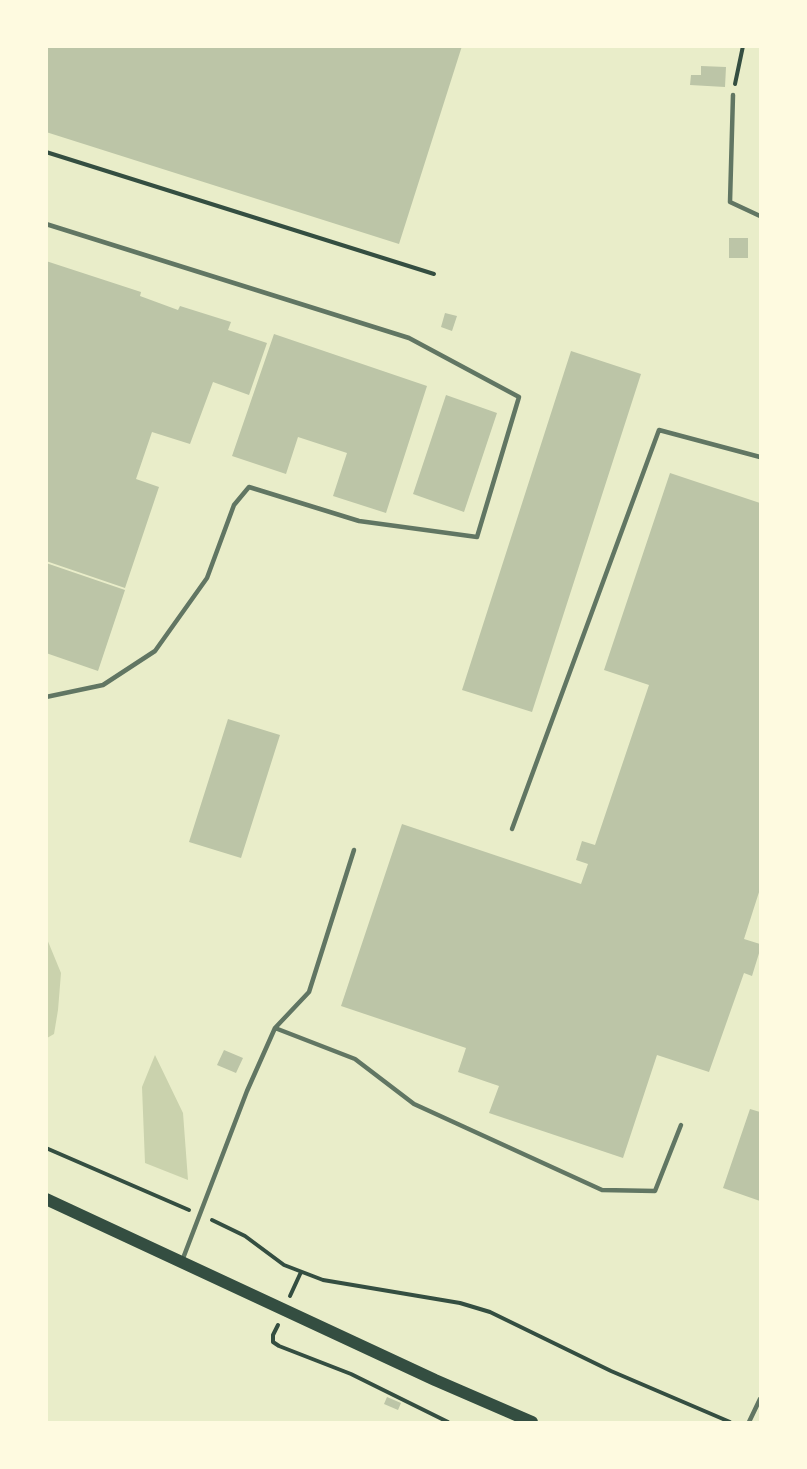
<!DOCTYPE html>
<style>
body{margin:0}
#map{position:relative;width:807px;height:1469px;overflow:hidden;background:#e9edc9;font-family:"DejaVu Sans",sans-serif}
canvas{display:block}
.frame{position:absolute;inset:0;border:48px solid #fefae0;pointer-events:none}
</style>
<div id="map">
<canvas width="807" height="1469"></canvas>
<div class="frame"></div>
</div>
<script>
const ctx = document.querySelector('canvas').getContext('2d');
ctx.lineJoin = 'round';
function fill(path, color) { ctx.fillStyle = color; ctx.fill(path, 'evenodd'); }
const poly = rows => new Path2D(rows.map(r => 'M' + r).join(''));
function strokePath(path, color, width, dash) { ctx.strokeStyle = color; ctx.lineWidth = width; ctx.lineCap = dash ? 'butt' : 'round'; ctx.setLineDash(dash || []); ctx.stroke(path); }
fill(poly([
 [47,939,61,973,58,1010,54,1034,47,1038],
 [155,1055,183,1113,188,1180,145,1163,142,1087]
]), '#cad2ad');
fill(poly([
 [46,46,462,46,399,244,46,132],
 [701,66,726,67,725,87,690,85,691,75,701,75],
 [729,238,748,238,748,258,729,258],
 [46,261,141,292,140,296,178,310,180,306,231,322,228,330,267,343,249,395,213,382,190,444,152,432,136,479,159,487,125,588,46,561],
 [445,313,457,316,452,331,441,327],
 [274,334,427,386,386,513,333,496,347,453,298,437,286,474,232,456],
 [571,351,641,374,532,712,462,690],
 [446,395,497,413,464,512,413,494],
 [670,473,760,503,760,889,744,939,760,944,760,950,752,976,744,973,709,1072,657,1055,623,1158,489,1113,499,1086,458,1072,466,1048,341,1006,402,824,581,884,588,864,576,860,582,841,595,845,649,685,604,670],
 [46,563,125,590,98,671,46,653],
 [228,719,280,735,241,858,189,842],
 [224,1050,243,1058,236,1073,217,1065],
 [750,1109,760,1112,760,1201,723,1188],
 [387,1397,401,1403,398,1410,384,1404]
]), '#bcc5a7');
strokePath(poly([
 [735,84,743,46],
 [46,152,434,274],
 [46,1148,189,1210],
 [212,1220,245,1236,284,1265,323,1280,460,1303,490,1312,611,1371,730,1422],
 [290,1296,301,1272],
 [278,1325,273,1335,273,1342,279,1346,351,1374,448,1422]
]), '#344e41', 4);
strokePath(poly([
 [733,95,730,202,760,216],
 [46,224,409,338,519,397,477,537,359,521,249,487,234,505,207,578,155,651,103,685,46,697],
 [512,829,659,430,760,457],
 [275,1028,355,1059,414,1104,602,1190,655,1191,681,1125],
 [182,1261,247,1091,275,1028,309,992,354,850],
 [749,1422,760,1399]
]), '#617663', 4.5);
strokePath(poly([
 [46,1199,435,1380,532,1422]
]), '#344e41', 12);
</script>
